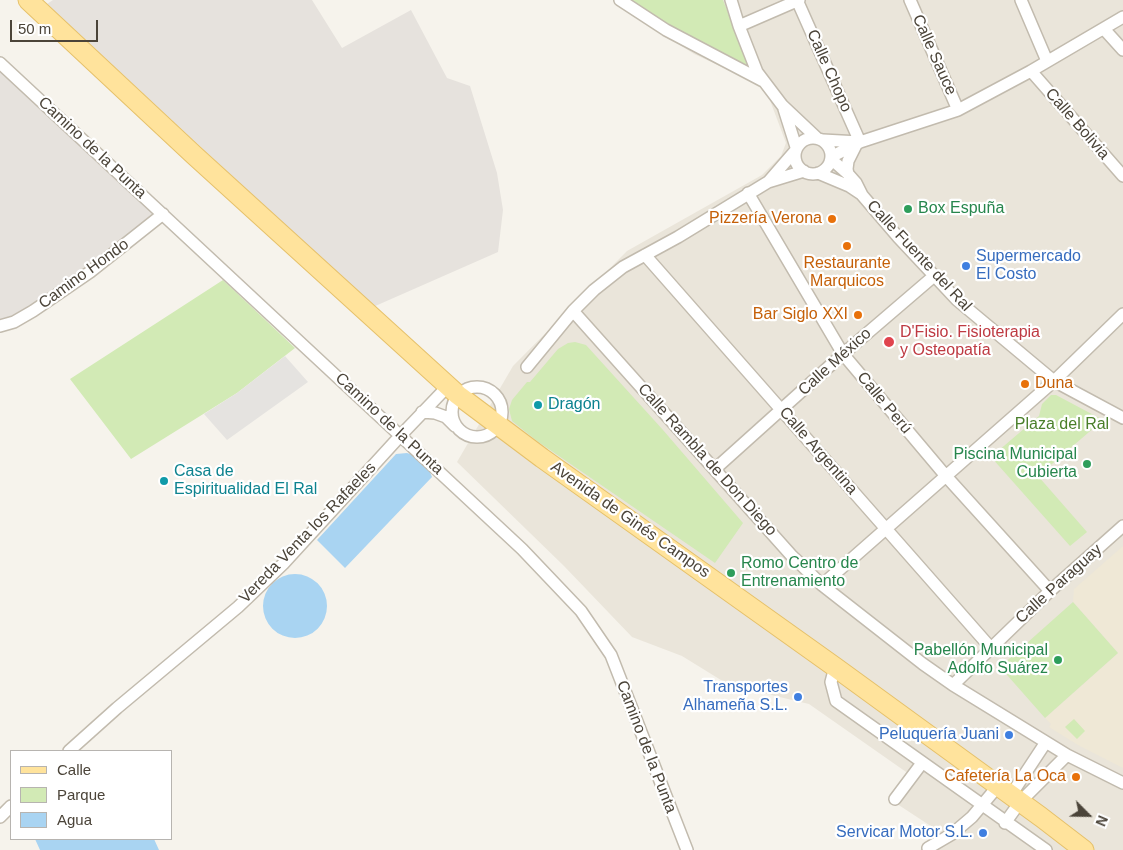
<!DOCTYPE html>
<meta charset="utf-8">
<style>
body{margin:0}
#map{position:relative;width:1123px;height:850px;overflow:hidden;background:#f6f3ec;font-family:Helvetica,sans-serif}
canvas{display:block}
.legend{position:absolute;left:10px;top:750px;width:162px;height:90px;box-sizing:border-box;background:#fff;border:1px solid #b7b4b0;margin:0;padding:6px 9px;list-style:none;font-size:15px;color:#4b4439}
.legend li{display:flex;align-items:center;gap:10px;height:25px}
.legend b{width:25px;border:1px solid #b7b4b0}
.north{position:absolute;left:1063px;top:790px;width:50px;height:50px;-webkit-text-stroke:4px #fff;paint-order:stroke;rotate:113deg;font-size:14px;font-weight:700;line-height:20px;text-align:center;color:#4b4439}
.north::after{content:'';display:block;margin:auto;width:18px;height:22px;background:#4b4439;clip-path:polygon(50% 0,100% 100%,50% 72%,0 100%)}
.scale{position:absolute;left:10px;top:20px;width:88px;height:22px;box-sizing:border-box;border:2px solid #4b4439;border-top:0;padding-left:6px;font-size:15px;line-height:18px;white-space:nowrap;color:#4b4439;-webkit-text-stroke:4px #fff;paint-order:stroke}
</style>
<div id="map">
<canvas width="1123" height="850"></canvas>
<ul class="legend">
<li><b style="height:6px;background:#ffe39c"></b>Calle</li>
<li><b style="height:14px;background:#d2eab5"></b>Parque</li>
<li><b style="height:14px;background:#a9d4f2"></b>Agua</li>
</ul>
<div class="north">N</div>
<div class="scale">50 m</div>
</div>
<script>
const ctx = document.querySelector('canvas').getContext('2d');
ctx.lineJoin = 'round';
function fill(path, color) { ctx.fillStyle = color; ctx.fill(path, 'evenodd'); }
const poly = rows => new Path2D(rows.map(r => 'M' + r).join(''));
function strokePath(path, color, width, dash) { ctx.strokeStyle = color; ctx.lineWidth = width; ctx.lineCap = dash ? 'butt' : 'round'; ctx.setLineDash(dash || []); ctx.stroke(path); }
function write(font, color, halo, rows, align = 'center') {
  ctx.font = font + ' Helvetica,sans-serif'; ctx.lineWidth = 4.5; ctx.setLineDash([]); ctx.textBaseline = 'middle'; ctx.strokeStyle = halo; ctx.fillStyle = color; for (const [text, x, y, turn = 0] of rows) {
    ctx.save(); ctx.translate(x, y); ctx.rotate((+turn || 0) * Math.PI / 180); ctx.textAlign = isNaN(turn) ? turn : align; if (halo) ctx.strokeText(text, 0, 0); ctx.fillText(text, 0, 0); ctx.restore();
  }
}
fill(poly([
 [613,0,1123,0,1123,850,920,850,946,836,891,800,909,774,809,704,729,685,682,656,632,637,564,566,457,462,513,366,627,251,762,175,781,156,786,143,765,87,694,54,628,12]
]), '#eae5da');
fill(poly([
 [53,0,312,0,342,48,411,10,447,78,470,86,497,173,503,210,498,252,373,307,47,4],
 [0,69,154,212,147,223,30,309,0,320]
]), '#e6e2dd');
fill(poly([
 [1123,546,1123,768,1078,745,1049,727,1051,724,1045,718,1118,653,1073,602,1074,589]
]), '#efe8d6');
fill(poly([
 [628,0,723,0,749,67,746,69,664,25],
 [223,280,295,348,237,393,131,459,70,379],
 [575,342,586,345,663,430,743,523,715,563,537,441,512,421,509,409,512,400,527,382,530,382,558,349,568,343],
 [1051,395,1056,395,1103,420,1038,476,1087,532,1070,546,991,457,1039,416,1042,404],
 [1073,602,1118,653,1045,718,1000,667],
 [1074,719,1085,731,1077,739,1065,727]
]), '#d2eab5');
fill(poly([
 [285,356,308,382,227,440,204,414,237,393]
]), '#e5e3e0');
fill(poly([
 [407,453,413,455,430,472,432,477,345,568,317,540,396,454],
 '263 606a32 32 0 1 1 64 0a32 32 0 1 1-64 0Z',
 [35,839,154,839,159,850,40,850]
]), '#a9d4f2');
const minor = poly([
 [620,0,666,30,763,81],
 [731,0,739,26,757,72,782,105,817,138],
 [797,0,860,142],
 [910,0,958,110],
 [1021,0,1047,61],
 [739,26,799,0],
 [1104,29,1123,50],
 [0,63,522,549,581,611,611,655,687,850],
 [1031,71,1123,176],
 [784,109,796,147],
 '795 156a18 18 0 1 1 36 0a18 18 0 1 1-36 0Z',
 [823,140,859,142],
 [831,157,860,142,958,110,1031,71,1123,17],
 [831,159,848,174,856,183,862,195,898,237,957,300,1054,381,1123,418],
 [818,173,849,186,861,194],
 [848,174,847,169,848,161,856,145],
 [769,181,795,151],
 [748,193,843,354,945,475,1050,591],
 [645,255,990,647],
 [573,311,791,555,822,585,923,664,953,685,1067,755,1123,783],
 [0,326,14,322,33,311,90,272,163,214],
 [527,367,573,311,594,290,623,267,678,237,768,182,804,171],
 '452 412a25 25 0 1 1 50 0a25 25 0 1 1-50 0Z',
 [422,412,435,413,446,417,455,426],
 [715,469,843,354,934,276],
 [822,585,1054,381,1123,314],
 [835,667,831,682,836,701,1046,850],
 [953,685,1050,591,1123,526],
 [69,751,117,708,238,607,283,564,401,435,448,386],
 [1011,795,1046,742],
 [895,799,922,763],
 [0,817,11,806],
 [1005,823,1020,802,1067,755],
 [928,848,952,834,972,817,998,786]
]);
const primary = poly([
 [28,0,194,155,458,395,542,458,835,667,1041,817,1084,850]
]);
strokePath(minor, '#c2bbae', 14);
strokePath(primary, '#e6c16a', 21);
strokePath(minor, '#fff', 11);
strokePath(primary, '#ffe39c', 19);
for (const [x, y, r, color] of [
 [908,209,5,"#2e9e5b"],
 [832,219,5,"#e8710a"],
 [847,246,5,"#e8710a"],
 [966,266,5,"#3f7fe0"],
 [858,315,5,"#e8710a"],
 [889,342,6,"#e0444e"],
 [1025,384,5,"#e8710a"],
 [538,405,5,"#0f9aa8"],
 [1087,464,5,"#2e9e5b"],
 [164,481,5,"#0f9aa8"],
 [731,573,5,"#2e9e5b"],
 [1058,660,5,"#2e9e5b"],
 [798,697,5,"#3f7fe0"],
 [1009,735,5,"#3f7fe0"],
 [1076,777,5,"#e8710a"],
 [983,833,5,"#3f7fe0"]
]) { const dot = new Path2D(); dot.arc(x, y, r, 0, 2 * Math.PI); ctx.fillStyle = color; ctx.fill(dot); strokePath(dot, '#fff', 2); }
write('16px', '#4b4439', '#fff', [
 ["Calle Sauce",934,55,66],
 ["Calle Chopo",829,71,66],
 ["Calle Bolivia",1077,124,49],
 ["Camino de la Punta",92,148,43],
 ["Calle Fuente del Ral",919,256,47],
 ["Camino Hondo",84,274,-36],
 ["Calle México",835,362,-42],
 ["Calle Perú",884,403,50],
 ["Camino de la Punta",389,424,43],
 ["Calle Argentina",818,451,49],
 ["Calle Rambla de Don Diego",707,460,48],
 ["Avenida de Ginés Campos",630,520,35],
 ["Vereda Venta los Rafaeles",308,533,-46],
 ["Calle Paraguay",1059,584,-42],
 ["Camino de la Punta",646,747,69]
]);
write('16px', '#27864d', '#fff', [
 ["Box Espuña",918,209],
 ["Piscina Municipal",1077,455,"right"],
 ["Cubierta",1077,473,"right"],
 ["Romo Centro de",741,564],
 ["Entrenamiento",741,582],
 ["Pabellón Municipal",1048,651,"right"],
 ["Adolfo Suárez",1048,669,"right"]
], 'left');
write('16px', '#c56008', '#fff', [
 ["Pizzería Verona",822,219],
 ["Restaurante",847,264,"center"],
 ["Marquicos",847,282,"center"],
 ["Bar Siglo XXI",848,315],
 ["Duna",1035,384,"left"],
 ["Cafetería La Oca",1066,777]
], 'right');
write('16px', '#366cbe', '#fff', [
 ["Supermercado",976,257,"left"],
 ["El Costo",976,275,"left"],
 ["Transportes",788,688],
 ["Alhameña S.L.",788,706],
 ["Peluquería Juani",999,735],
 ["Servicar Motor S.L.",973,833]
], 'right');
write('16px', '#be3a42', '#fff', [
 ["D'Fisio. Fisioterapia",900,333],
 ["y Osteopatía",900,351]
], 'left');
write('16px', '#0d838f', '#fff', [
 ["Dragón",548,405],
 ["Casa de",174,472],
 ["Espiritualidad El Ral",174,490]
], 'left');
write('16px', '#4a7f2a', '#fff', [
 ["Plaza del Ral",1062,425]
]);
</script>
